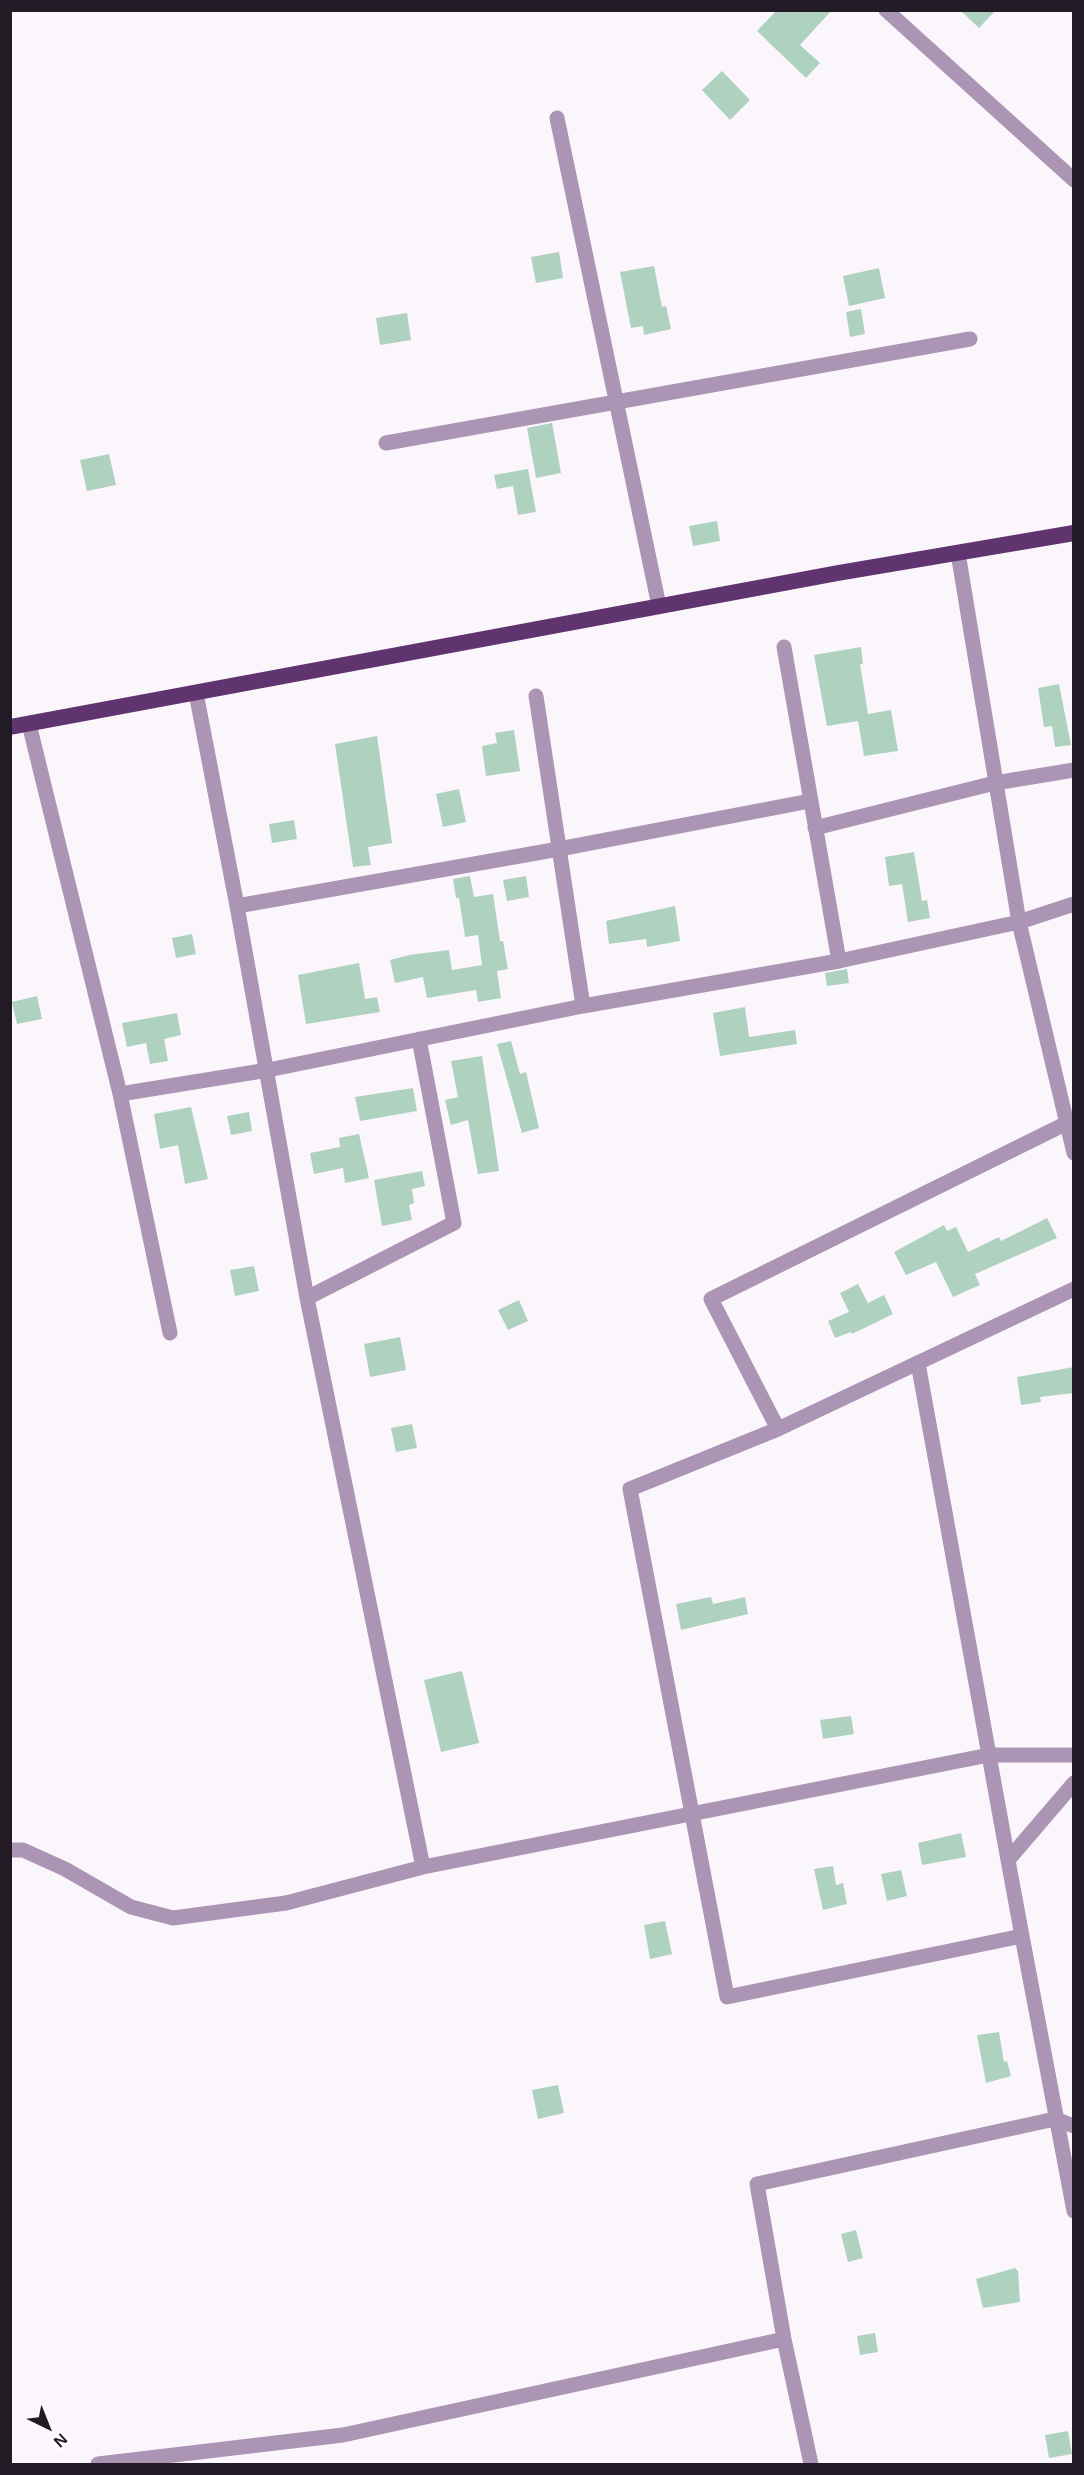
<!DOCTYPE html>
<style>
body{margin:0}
#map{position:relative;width:1084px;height:2475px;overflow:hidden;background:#fbf6fc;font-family:Helvetica,sans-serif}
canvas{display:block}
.frame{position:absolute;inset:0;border:12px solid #221a24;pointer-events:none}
.north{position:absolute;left:18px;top:2397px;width:60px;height:60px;-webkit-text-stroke:4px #fff;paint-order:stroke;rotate:137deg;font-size:16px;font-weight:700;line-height:24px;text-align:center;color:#221a24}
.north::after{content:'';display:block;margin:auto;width:21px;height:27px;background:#221a24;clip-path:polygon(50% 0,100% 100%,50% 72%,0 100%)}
</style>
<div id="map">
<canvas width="1084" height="2475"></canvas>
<div class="frame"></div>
<div class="north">N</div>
</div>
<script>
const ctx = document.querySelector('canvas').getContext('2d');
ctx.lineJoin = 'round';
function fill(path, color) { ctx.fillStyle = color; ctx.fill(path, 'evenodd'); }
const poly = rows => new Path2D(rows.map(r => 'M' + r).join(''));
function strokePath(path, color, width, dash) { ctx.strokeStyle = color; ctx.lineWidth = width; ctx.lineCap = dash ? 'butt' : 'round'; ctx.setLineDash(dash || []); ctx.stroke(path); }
fill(poly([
 [777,10,832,10,800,45,820,63,806,78,757,31],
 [960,10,996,10,979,28],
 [722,71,750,100,730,120,702,90],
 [559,252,563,278,536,283,531,257],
 [654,266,662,307,666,306,671,329,644,335,643,326,631,328,620,272],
 [879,268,885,298,849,306,843,276],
 [861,309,865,334,850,337,846,312],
 [407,313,411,340,380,345,376,318],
 [552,423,561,473,536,478,527,428],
 [109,454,116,485,87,491,80,460],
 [528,469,536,512,518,515,513,486,497,489,494,475],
 [717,521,720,541,693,546,689,526],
 [861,647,863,664,860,664,868,714,891,710,898,751,864,756,858,721,827,726,814,655],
 [1059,684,1071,745,1055,747,1052,726,1044,727,1038,688],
 [514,730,520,771,486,776,482,746,497,743,495,733],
 [377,736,392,843,368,847,371,865,353,867,335,744],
 [459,789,466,822,443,827,436,794],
 [294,820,297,839,272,843,269,824],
 [914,852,922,901,927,900,930,918,908,922,902,884,889,886,885,857],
 [470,876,474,897,493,894,500,941,503,941,508,969,497,971,501,998,478,1002,476,990,427,998,423,977,395,983,390,960,409,955,449,950,452,970,482,965,478,935,465,937,459,898,456,898,453,879],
 [526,876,529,897,507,901,503,880],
 [675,906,680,941,647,947,646,939,609,944,606,921],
 [192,934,196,954,176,958,172,938],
 [359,963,365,999,377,997,380,1012,306,1024,298,975],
 [847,969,849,983,827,986,825,973],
 [37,996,42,1019,17,1024,12,1002],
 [745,1007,749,1037,795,1030,797,1044,720,1056,713,1013],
 [177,1013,181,1035,164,1039,168,1061,150,1064,146,1043,127,1047,122,1023],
 [511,1041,520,1074,526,1072,539,1128,522,1133,497,1044],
 [482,1056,499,1171,478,1174,468,1120,451,1125,445,1100,458,1097,451,1061],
 [413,1088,417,1111,360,1121,355,1097],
 [191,1107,208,1179,185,1184,178,1145,160,1149,154,1114],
 [249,1112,252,1131,231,1135,227,1116],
 [359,1134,369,1178,345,1183,343,1168,314,1174,310,1153,340,1147,339,1138],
 [422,1171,425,1186,412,1189,414,1203,409,1205,412,1220,382,1226,374,1180],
 [1047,1218,1057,1238,975,1274,980,1285,953,1297,936,1262,906,1275,894,1252,944,1225,947,1231,956,1227,968,1252,999,1237,1001,1241],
 [254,1266,259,1291,235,1296,230,1270],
 [858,1284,868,1303,884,1295,893,1314,852,1334,851,1332,835,1338,828,1321,849,1312,840,1293],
 [519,1300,528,1321,508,1330,498,1310],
 [400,1337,406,1370,370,1377,364,1344],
 [1074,1367,1074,1393,1040,1397,1041,1402,1021,1405,1017,1377],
 [412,1424,417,1448,396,1452,391,1428],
 [711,1597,713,1604,745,1597,748,1614,681,1630,676,1604],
 [462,1671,479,1743,441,1752,424,1680],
 [851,1716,854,1734,823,1739,820,1720],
 [961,1833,966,1857,922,1865,918,1843],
 [833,1866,836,1885,843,1883,847,1904,823,1910,814,1869],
 [901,1870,907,1896,887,1901,881,1874],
 [665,1921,672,1954,650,1959,644,1925],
 [999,2032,1004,2062,1007,2061,1011,2076,986,2083,977,2035],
 [558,2085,564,2113,538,2119,532,2090],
 [856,2230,863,2258,848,2262,841,2234],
 [1015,2268,1018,2271,1020,2302,983,2308,976,2279],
 [875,2333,878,2352,860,2355,857,2336],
 [1068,2431,1072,2454,1049,2458,1045,2435]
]), '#afd2c0');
strokePath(poly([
 [886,10,1074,180],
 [557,118,659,606],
 [386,443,970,339],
 [958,553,1019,922,1074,1153],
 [784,647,839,961],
 [196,693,237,906,559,849,810,801],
 [536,696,583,1006],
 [29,724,120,1094,170,1333],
 [815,828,995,783,1074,770],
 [237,906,307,1298,423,1867],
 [120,1094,268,1070,583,1006,839,961,1019,922,1074,904],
 [1074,1289,778,1429,630,1489,727,1997,1022,1936,1008,1860,1074,1783],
 [307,1298,454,1223,419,1039],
 [918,1363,1008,1860],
 [778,1429,711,1299,1067,1123],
 [10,1850,23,1850,65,1869,131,1907,173,1918,286,1903,423,1867,989,1755,1074,1755],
 [1022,1936,1074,2211],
 [98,2464,343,2435,784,2339],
 [811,2464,784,2339,757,2184,1055,2119,1074,2126]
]), '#ac95b4', 15);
strokePath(poly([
 [10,727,838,573,1074,533]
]), '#60346e', 16);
</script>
